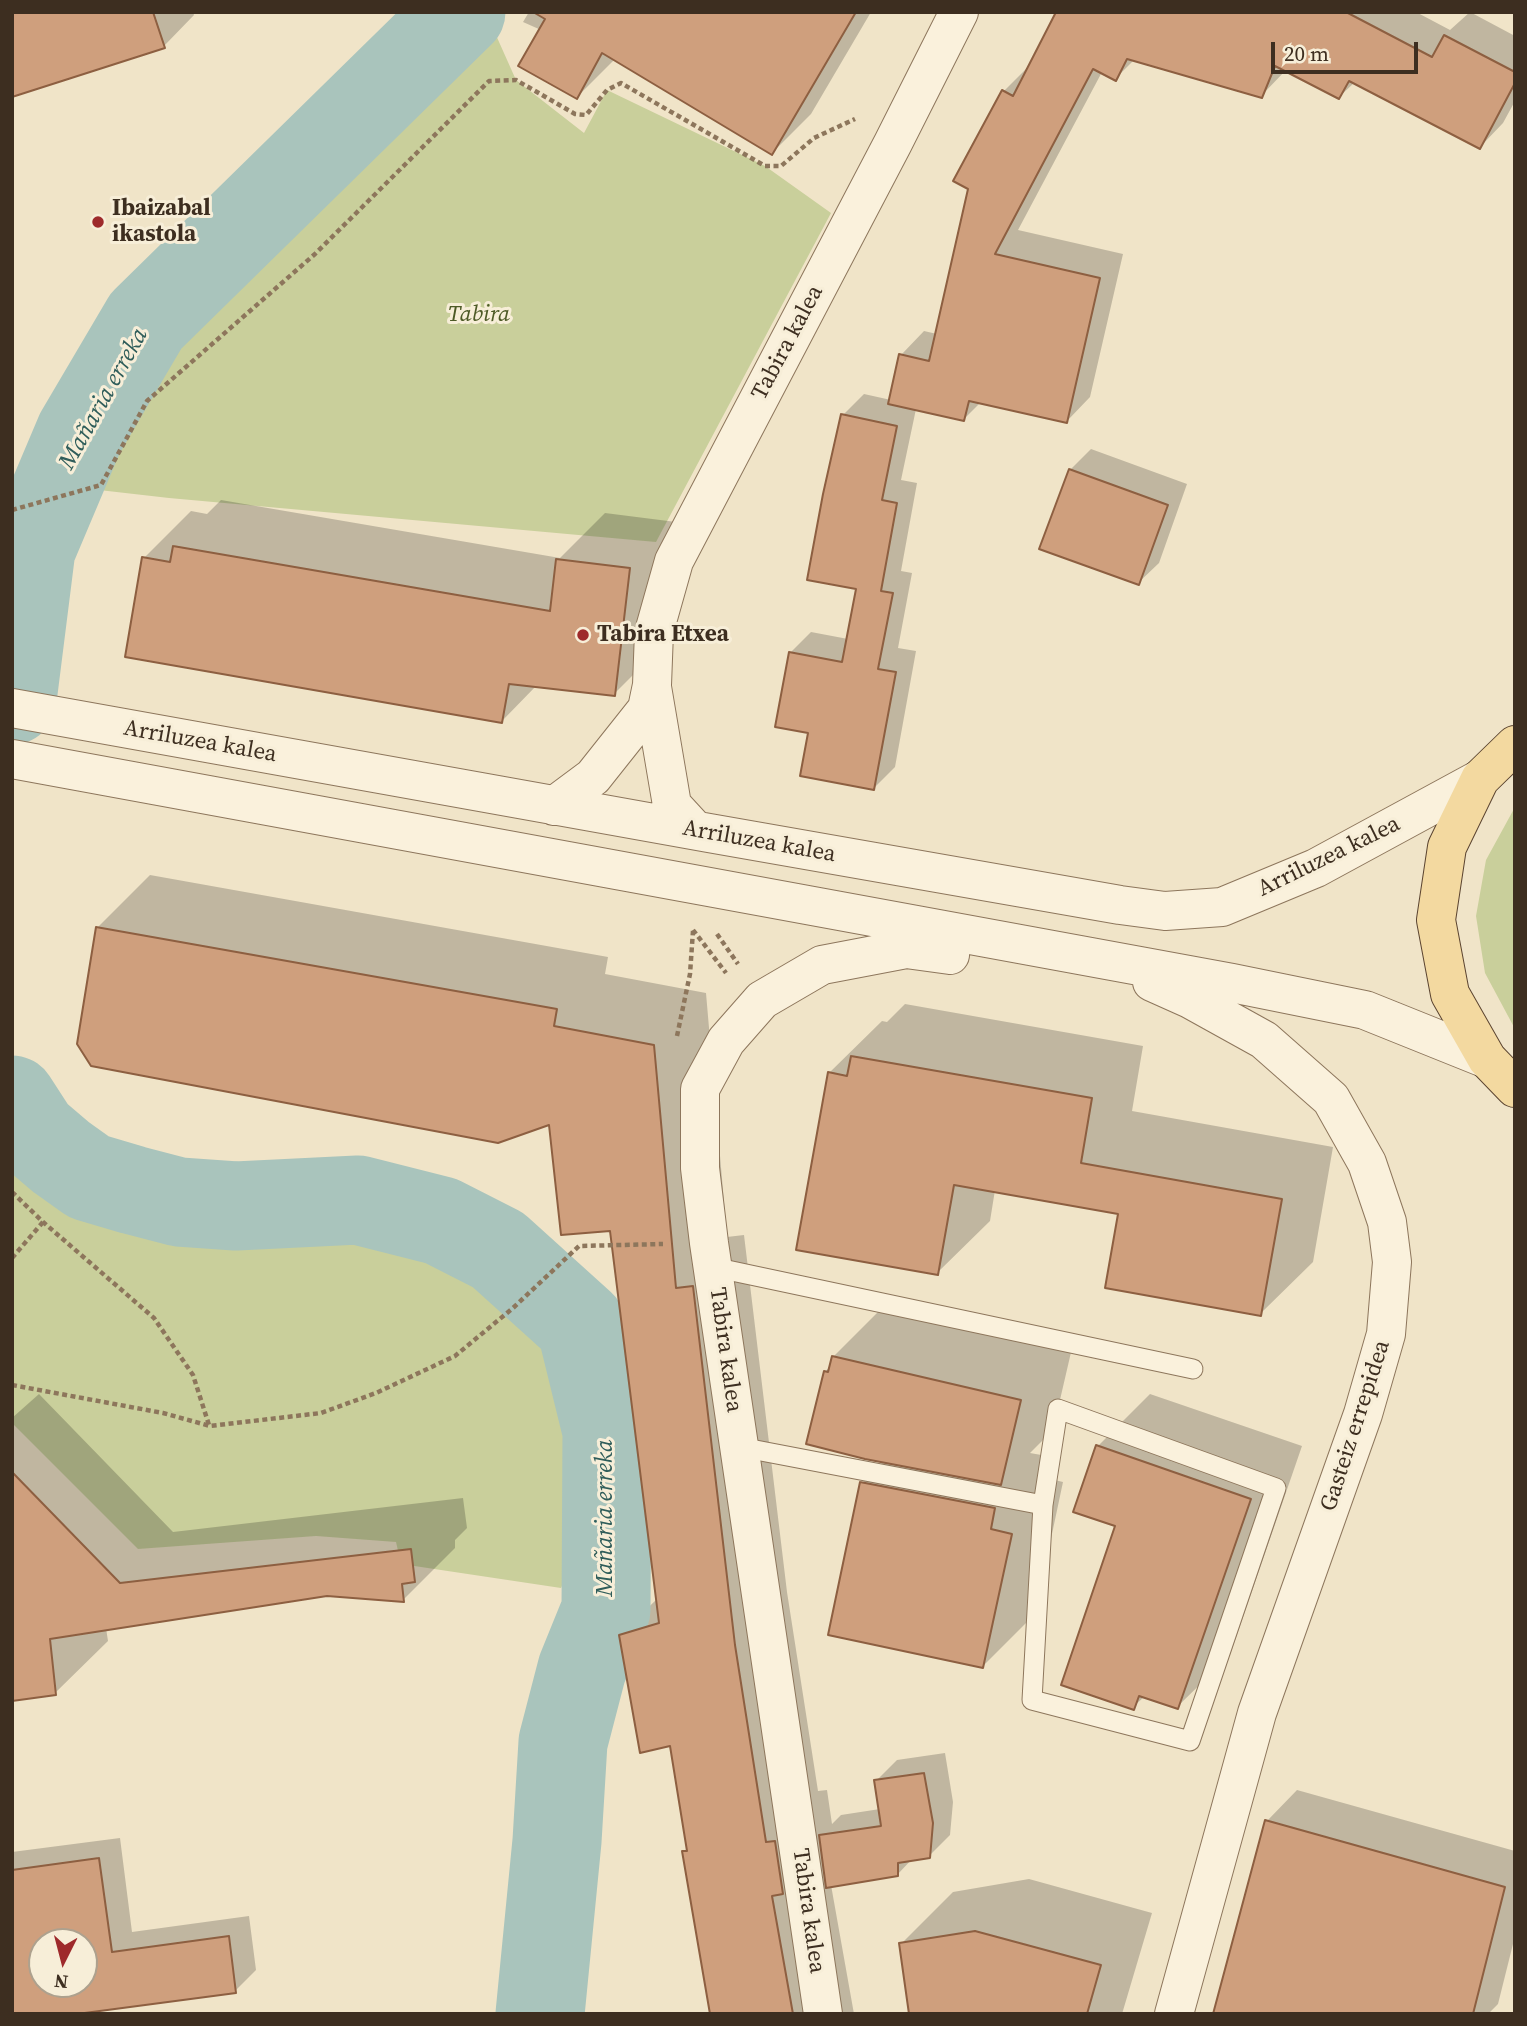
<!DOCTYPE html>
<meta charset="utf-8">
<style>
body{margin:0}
#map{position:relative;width:1527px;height:2026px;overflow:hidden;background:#f0e4c8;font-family:"Source Serif 4",serif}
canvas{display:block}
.frame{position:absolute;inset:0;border:14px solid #3d2e20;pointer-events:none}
.north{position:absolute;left:28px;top:1928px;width:70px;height:70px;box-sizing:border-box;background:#f7eed8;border:2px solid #ada18e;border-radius:50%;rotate:186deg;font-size:19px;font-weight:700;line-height:28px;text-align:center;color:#3d2e20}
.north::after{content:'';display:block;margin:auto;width:24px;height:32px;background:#9e2a2b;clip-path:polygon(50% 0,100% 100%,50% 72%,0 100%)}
.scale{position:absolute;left:1271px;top:42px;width:147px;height:32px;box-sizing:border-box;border:4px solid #3d2e20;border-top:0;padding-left:9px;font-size:21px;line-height:24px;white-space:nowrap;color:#3d2e20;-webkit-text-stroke:5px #f7eed8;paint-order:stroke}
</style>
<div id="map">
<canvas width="1527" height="2026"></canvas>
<div class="frame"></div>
<div class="north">N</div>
<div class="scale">20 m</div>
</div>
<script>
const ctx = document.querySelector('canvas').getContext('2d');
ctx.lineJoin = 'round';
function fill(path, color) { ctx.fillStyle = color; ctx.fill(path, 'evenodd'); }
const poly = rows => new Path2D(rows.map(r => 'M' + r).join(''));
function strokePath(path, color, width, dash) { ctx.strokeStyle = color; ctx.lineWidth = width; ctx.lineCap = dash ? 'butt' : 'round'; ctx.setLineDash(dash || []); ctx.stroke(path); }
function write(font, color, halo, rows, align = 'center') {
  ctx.font = font + ' "Source Serif 4",serif'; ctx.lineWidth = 6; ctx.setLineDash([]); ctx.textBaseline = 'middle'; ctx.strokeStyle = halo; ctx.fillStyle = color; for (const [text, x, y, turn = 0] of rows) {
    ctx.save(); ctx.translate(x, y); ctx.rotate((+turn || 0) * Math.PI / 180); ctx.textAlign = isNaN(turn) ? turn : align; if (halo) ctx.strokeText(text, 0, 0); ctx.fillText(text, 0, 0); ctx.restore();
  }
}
fill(poly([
 [491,24,516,80,584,133,607,90,765,166,831,213,656,542,169,498,64,486,139,332,194,294,273,208,372,132],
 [1515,807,1515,1029,1485,973,1476,916,1486,860],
 [12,1149,55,1185,95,1205,155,1224,262,1233,306,1229,357,1235,394,1236,426,1244,458,1264,490,1288,528,1322,553,1355,573,1395,587,1440,584,1507,576,1556,561,1588,401,1564,396,1542,316,1536,138,1549,12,1423]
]), '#c9cf9b');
fill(poly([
 [12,12,193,12,194,15,164,46],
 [529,12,871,12,811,114,772,153,615,59,577,97,541,30,523,22],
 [1058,12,1416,12,1450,30,1470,12,1515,36,1515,101,1503,123,1480,147,1355,82,1339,97,1286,70,1261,96,1135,59,1115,79,1102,72,1018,230,1123,254,1090,397,1067,421,981,402,964,419,916,409,901,480,917,483,901,571,912,573,898,648,916,651,895,767,874,788,810,732,790,653,811,632,848,639,858,587,843,415,864,394,891,400,901,355,924,331,937,334,1004,91,1027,68,1029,69],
 [1091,449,1187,484,1159,563,1138,583,1070,470],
 [221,500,560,558,605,513,676,522,661,647,614,694,537,685,502,721,144,558,191,511,207,514],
 [150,875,608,957,605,974,706,993,727,1237,744,1235,787,1592,818,1791,827,1790,832,1824,841,1815,880,1809,876,1781,897,1760,945,1753,953,1802,950,1835,929,1856,913,1858,897,1875,831,1885,854,2014,712,2014,684,1852,688,1848,671,1744,620,1635,658,1598,611,1229,551,1123,97,928],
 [905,1004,1143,1046,1132,1111,1333,1147,1313,1262,1260,1314,1120,1212,995,1190,990,1221,937,1273,829,1073,882,1021,887,1022],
 [886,1304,1072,1348,1053,1430,1030,1453,1047,1456,1042,1477,1063,1482,1035,1614,983,1666,862,1483,885,1460,825,1372,831,1365,833,1357],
 [39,1394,173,1532,463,1498,467,1528,455,1540,455,1548,403,1600,327,1594,106,1628,108,1641,55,1693,12,1700,12,1418],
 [1150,1394,1302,1446,1230,1655,1177,1707,1145,1696,1133,1707,1117,1525,1098,1446],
 [1297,1790,1515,1851,1515,1936,1498,2004,1488,2014,1215,2014,1267,1821],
 [120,1838,132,1932,249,1916,256,1970,235,1991,12,2014,12,1852],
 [42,1942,84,1942,84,1984,42,1984],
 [1029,1879,1152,1913,1122,2014,911,2014,901,1944,953,1892]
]), '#0003');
strokePath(poly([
 [12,700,31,549,80,433,146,321,461,12],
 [12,1100,34,1134,61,1157,89,1177,133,1190,179,1202,236,1206,358,1200,441,1221,498,1250,581,1325,607,1431,606,1610,582,1669,563,1742,557,1841,540,2014]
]), '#a9c4bc', 89);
const building = poly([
 [12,12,153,12,165,48,12,97,12,12],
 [533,12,856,12,772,155,602,53,577,99,518,66,545,19,533,12],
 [1056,12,1346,12,1432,57,1444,35,1515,72,1515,83,1480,149,1349,81,1339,99,1275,66,1262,98,1127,59,1116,81,1093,69,995,254,1100,278,1067,423,969,401,964,421,888,404,899,354,929,361,968,189,953,181,1002,90,1013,96,1056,12],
 [841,414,897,426,882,500,897,503,881,591,893,593,878,669,896,672,874,790,800,776,808,733,775,727,789,652,842,662,856,589,807,580,823,494,841,414],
 [1069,469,1168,505,1139,585,1039,549,1069,469],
 [173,546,550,611,556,559,630,568,615,696,509,684,502,723,125,657,142,557,170,562,173,546],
 [96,927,557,1009,554,1026,654,1045,676,1288,693,1286,735,1645,766,1842,775,1841,783,1894,772,1896,793,2014,710,2014,682,1851,687,1851,670,1746,640,1753,619,1635,659,1623,610,1231,561,1235,549,1125,498,1143,91,1066,77,1044,96,927],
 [851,1056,1092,1098,1081,1163,1282,1199,1261,1316,1105,1288,1118,1214,954,1185,938,1275,796,1250,828,1072,847,1076,851,1056],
 [832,1356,1021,1400,1001,1485,865,1459,806,1444,824,1371,828,1372,832,1356],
 [1096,1445,1251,1499,1178,1709,1139,1696,1134,1710,1061,1685,1115,1526,1073,1512,1096,1445],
 [12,1472,120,1583,411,1549,415,1582,402,1584,404,1602,327,1596,50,1639,56,1695,12,1701,12,1472],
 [860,1482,995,1508,991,1529,1012,1534,983,1668,828,1635,860,1482],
 [924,1773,933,1823,930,1858,898,1863,898,1876,826,1888,819,1835,881,1826,874,1780,924,1773],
 [1265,1820,1505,1887,1473,2014,1213,2014,1265,1820],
 [99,1858,112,1952,229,1936,236,1993,77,2014,12,2014,12,1870,99,1858],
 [42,1942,84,1942,84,1984,42,1984,42,1942],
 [975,1931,1101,1965,1087,2014,909,2014,899,1943,975,1931]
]);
fill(building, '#cf9f7d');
strokePath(building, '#8d5f41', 2);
const service = poly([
 [713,1267,1193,1369],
 [740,1447,1043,1505,1032,1700,1190,1741,1276,1488,1058,1409,1043,1505]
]);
const minor = poly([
 [652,687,672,805,695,830],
 [12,708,709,833,1120,905,1165,911,1222,907,1316,868,1480,779],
 [12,759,1232,983,1365,1010,1487,1059],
 [554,806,593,777,647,709,652,685,654,632,674,561,893,143,959,12],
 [1152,982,1190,999,1264,1040,1331,1099,1367,1163,1387,1222,1392,1262,1386,1334,1363,1414,1257,1713,1174,2014],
 [823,2014,709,1243,700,1168,700,1089,726,1041,762,1000,822,965,906,949,950,955]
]);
const primary = poly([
 [1515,745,1480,779,1447,847,1436,920,1450,994,1487,1059,1515,1088]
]);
strokePath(service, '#8d765c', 21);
strokePath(minor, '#8d765c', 40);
strokePath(primary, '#5b4430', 40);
strokePath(poly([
 [12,510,101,485,147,401,315,254,489,81,516,80,575,114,586,115,607,90,621,83,765,166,781,166,814,138,855,119],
 [693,930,726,973],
 [717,934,738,964],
 [677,1036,690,974,693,931],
 [12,1192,43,1222,154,1318,193,1375,209,1425],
 [12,1258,43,1222],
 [12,1385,163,1413,210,1426,321,1413,376,1393,455,1356,513,1308,579,1246,663,1244]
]), '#8d765c', 4.5, [5, 3.5]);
strokePath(service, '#faf1dc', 19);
strokePath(minor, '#faf1dc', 38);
strokePath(primary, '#f3d9a0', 38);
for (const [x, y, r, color] of [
 [98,222,7,"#9e2a2b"],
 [583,635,7,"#9e2a2b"]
]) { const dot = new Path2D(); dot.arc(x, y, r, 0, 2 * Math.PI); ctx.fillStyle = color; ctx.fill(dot); strokePath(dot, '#f7eed8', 2.5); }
write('bold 23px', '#3d2e20', '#f7eed8', [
 ["Ibaizabal",112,209],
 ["ikastola",112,235],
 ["Tabira Etxea",597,635]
], 'left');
write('italic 23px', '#4d5a26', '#f7eed8', [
 ["Tabira",479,315]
]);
write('23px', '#3d2e20', '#f7eed8', [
 ["Tabira kalea",788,343,-62],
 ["Arriluzea kalea",200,742,10],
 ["Arriluzea kalea",759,842,10],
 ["Arriluzea kalea",1329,857,-26],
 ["Tabira kalea",725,1350,82],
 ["Gasteiz errepidea",1356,1426,-72],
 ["Tabira kalea",808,1911,82]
]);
write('italic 24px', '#2f5d5a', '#f7eed8', [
 ["Mañaria erreka",104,399,-61],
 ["Mañaria erreka",606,1518,-90]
]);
</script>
